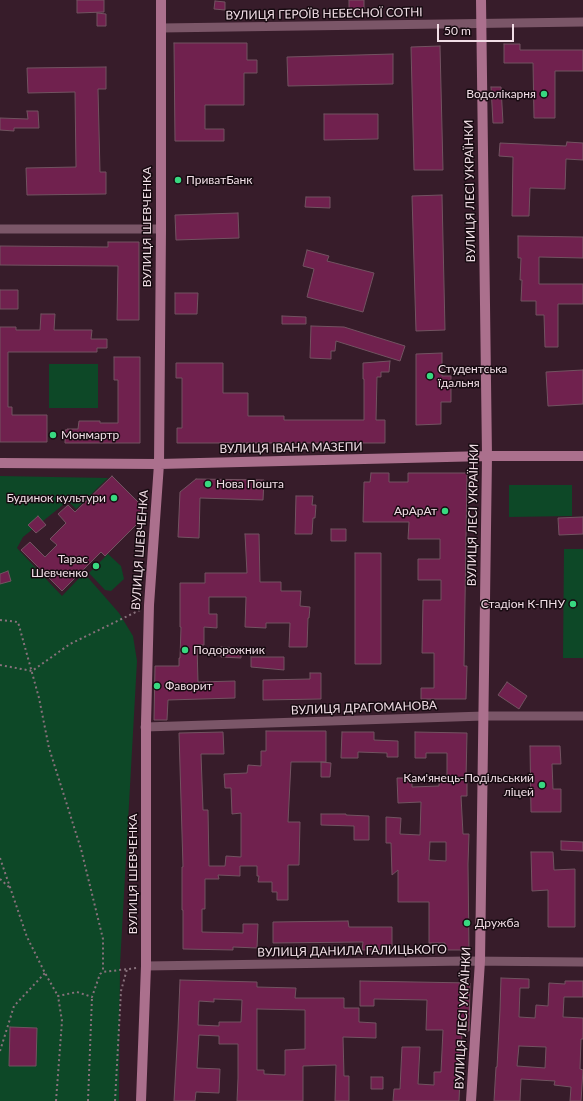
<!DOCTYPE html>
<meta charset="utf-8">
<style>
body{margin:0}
#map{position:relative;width:583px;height:1101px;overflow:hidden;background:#371c2a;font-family:Lato,sans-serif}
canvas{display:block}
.scale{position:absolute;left:437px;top:24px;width:77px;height:18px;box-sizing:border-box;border:2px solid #f1dee6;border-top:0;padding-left:5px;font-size:12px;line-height:14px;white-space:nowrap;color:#f1dee6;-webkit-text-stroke:3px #170b11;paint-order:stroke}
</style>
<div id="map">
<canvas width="583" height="1101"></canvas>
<div class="scale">50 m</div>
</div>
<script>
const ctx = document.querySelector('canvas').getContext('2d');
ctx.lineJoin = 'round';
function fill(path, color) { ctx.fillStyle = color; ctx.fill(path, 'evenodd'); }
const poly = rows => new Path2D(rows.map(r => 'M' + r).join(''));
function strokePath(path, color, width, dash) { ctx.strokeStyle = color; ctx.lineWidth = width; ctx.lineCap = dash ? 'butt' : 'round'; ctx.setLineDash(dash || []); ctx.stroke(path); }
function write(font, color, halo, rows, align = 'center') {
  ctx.font = font + ' Lato,sans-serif'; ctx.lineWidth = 3; ctx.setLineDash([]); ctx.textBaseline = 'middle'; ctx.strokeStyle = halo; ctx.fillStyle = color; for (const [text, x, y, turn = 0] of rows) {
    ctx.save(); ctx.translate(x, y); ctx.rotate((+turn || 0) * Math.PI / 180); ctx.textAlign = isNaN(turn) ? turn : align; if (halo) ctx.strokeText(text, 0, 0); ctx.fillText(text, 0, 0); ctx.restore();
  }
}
fill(poly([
 [49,364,98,364,98,408,49,408],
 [0,476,108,478,76,509,68,501,23,537,17,548,62,596,84,573,119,613,133,636,137,661,120,965,119,1101,0,1101],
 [509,485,572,485,572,516,509,517],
 [564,549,583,549,583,658,563,658],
 [108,554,121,566,124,579,111,591,105,590,89,573]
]), '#0d4827');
const building = poly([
 [77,0,104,0,104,12,77,13,77,0],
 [349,0,364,0,364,10,349,10,349,0],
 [215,1,225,2,225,10,214,9,215,1],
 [97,13,106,14,106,26,97,26,97,13],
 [174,43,247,43,247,60,257,60,257,73,244,73,244,105,205,105,205,129,224,129,224,141,175,141,174,43],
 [504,44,520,44,520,50,583,50,583,71,555,71,555,118,534,118,533,63,504,63,504,44],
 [440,46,443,170,414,170,411,47,440,46],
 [393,54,393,84,288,86,287,57,393,54],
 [106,67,106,89,98,89,100,172,106,172,106,194,27,195,26,168,76,167,75,92,28,93,27,68,106,67],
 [491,87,501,87,503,123,493,123,491,87],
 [27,111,38,111,39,128,14,128,14,131,0,130,0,118,28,119,27,111],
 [324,114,378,114,378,139,324,140,324,114],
 [567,142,583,143,583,160,566,159,565,189,530,188,529,216,512,216,513,157,499,156,500,143,566,146,567,142],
 [442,195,445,330,416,331,412,196,442,195],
 [306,197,330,197,330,208,305,207,306,197],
 [238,213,239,238,176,240,175,215,238,213],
 [518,236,583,237,583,258,539,257,539,284,583,284,583,304,558,304,558,347,545,347,544,315,536,315,536,301,521,301,522,280,520,280,521,258,518,258,518,236],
 [108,242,139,242,139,320,117,320,118,266,0,265,0,246,108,247,108,242],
 [307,250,329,256,327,261,374,273,363,312,307,297,314,269,303,266,307,250],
 [0,290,18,290,18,309,0,309,0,290],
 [175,293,198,293,197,314,175,314,175,293],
 [41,314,55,314,54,330,92,330,91,339,107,339,107,348,97,348,97,352,8,352,8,407,12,407,12,415,47,415,47,442,0,442,0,327,16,327,16,330,40,330,41,314],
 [282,316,306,317,306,324,282,324,282,316],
 [311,326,344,327,405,346,400,361,336,341,335,351,331,351,331,359,310,358,311,326],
 [442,353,442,376,451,376,451,402,441,402,441,424,416,425,416,354,442,353],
 [114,357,140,357,140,443,65,443,65,430,67,430,67,429,78,429,79,421,100,421,100,423,118,423,118,380,114,380,114,357],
 [390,361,389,372,381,372,381,377,377,377,376,420,385,420,385,443,177,443,177,428,182,428,182,378,176,378,176,363,223,363,223,393,248,393,248,416,284,416,284,420,364,420,364,379,363,379,363,363,390,361],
 [583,370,583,404,548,406,546,372,583,370],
 [371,473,389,473,389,482,408,482,408,473,467,473,464,666,467,666,466,699,421,699,421,688,434,688,434,653,422,653,423,600,441,600,441,580,418,580,418,559,440,559,440,539,408,539,409,522,363,522,364,482,370,482,371,473],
 [112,476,144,508,138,514,143,518,105,556,101,552,62,591,21,550,30,542,45,557,57,545,50,539,66,523,58,514,68,505,75,512,112,476],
 [196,479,264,480,263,500,200,498,199,538,178,537,180,492,196,479],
 [296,496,313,496,312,505,316,505,315,518,313,518,312,534,295,534,296,496],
 [38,516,46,525,36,533,28,525,38,516],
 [583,517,583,534,559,535,558,518,583,517],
 [331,529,346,529,346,541,331,541,331,529],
 [245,534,259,534,260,582,281,582,281,591,301,591,300,606,310,607,309,618,308,618,307,647,289,647,290,623,266,623,266,628,245,627,246,597,209,597,209,614,217,614,217,628,204,627,204,645,197,645,198,682,235,681,235,698,168,700,167,720,154,720,155,666,179,666,179,658,180,658,181,627,180,627,180,583,205,583,205,573,247,573,245,534],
 [355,553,381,553,381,664,355,664,355,553],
 [8,571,11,581,0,584,0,574,8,571],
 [221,647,241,648,241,658,221,657,221,647],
 [251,657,284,657,284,670,251,667,251,657],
 [310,673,321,673,321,699,263,700,263,680,310,679,310,673],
 [507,682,527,696,519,709,498,695,507,682],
 [266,731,326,731,326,762,291,762,288,822,300,822,299,865,288,865,288,900,277,900,277,892,272,892,272,882,258,882,259,876,257,876,257,866,240,866,240,876,218,875,219,879,205,879,205,909,202,909,202,932,243,933,243,924,258,924,257,948,233,947,233,950,183,949,183,910,182,910,182,867,183,867,179,733,223,732,224,754,201,754,203,810,208,810,209,866,225,866,226,856,241,857,241,813,232,814,231,788,225,788,224,774,247,773,248,765,261,766,261,751,266,751,266,731],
 [342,732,374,732,374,740,398,741,398,757,387,757,387,753,358,752,358,758,341,758,342,732],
 [415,732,467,733,466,779,467,779,467,796,461,796,463,834,469,834,468,864,469,950,445,950,445,943,429,943,429,902,398,902,398,870,392,875,391,843,386,843,386,817,401,818,400,834,420,835,421,802,398,803,397,778,412,778,412,787,439,786,439,779,447,779,447,753,426,753,426,758,415,758,415,732],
 [430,842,446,842,446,861,429,860,430,842],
 [530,746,560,746,561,764,552,764,553,789,561,789,561,812,531,812,530,746],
 [321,762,331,763,330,777,321,777,321,762],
 [321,814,346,814,346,815,369,816,369,840,354,840,354,826,321,825,321,814],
 [561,841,583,842,583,851,561,850,561,841],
 [531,852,553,852,554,870,575,869,575,927,548,927,548,890,532,891,531,852],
 [348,921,349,927,392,927,392,950,362,950,363,942,273,943,273,922,348,921],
 [501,978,529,979,529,988,520,988,519,1017,535,1018,536,1005,548,1006,549,983,565,984,565,981,583,981,583,997,564,997,563,1017,583,1018,583,1039,581,1039,580,1069,583,1070,581,1101,570,1101,571,1087,554,1085,555,1081,521,1079,520,1101,494,1101,496,1067,497,1067,500,1010,501,978],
 [519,1046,546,1047,545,1068,517,1066,519,1046],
 [180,980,257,982,257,987,296,988,295,998,344,998,344,1008,359,1008,359,1022,376,1023,376,1038,343,1037,344,1076,349,1076,349,1101,335,1101,336,1065,303,1066,303,1101,237,1101,238,1078,238,1044,219,1044,219,1036,199,1035,197,1068,220,1069,219,1093,196,1092,195,1101,174,1101,178,1029,180,980],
 [214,999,242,1000,241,1022,219,1022,219,1026,198,1025,199,1001,214,1002,214,999],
 [257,1009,305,1010,305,1049,285,1050,285,1075,264,1074,264,1070,257,1070,257,1009],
 [360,981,470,983,469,1031,462,1031,459,1101,393,1101,394,1089,400,1089,402,1047,420,1047,418,1084,434,1085,434,1072,441,1072,443,1030,426,1030,427,1000,374,999,374,1006,360,1006,360,981],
 [10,1027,37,1028,36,1066,9,1066,10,1027],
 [371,1077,383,1077,383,1089,371,1089,371,1077]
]);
fill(building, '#70214e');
strokePath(building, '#725361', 1);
strokePath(poly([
 [0,620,18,622,39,698,49,748,81,849,103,939,103,972],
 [0,665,32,671,70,644,140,610],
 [0,858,27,937,45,973,58,996],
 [0,879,10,888],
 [0,1051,14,1006,45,973],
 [56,1101,62,1021,58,996,77,992,92,997,100,974,103,972,137,968],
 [88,1101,92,997],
 [115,1101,121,991,127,969]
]), '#88717c', 2, [2, 3]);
strokePath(poly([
 [161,28,583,22],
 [0,229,161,229],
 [145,727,484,716,583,716],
 [146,966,466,961,583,962]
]), '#7b5668', 9);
strokePath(poly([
 [0,463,159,464,487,456,583,456],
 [141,1101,146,966,146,723,149,605,159,464,161,229,161,0],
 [471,1101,480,961,487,456,481,0]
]), '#ab708d', 10);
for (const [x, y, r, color] of [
 [544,94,4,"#38d880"],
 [178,180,4,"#38d880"],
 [430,376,4,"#38d880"],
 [53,435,4,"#38d880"],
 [208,484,4,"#38d880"],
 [114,498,4,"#38d880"],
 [445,511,4,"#38d880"],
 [96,566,4,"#38d880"],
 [573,604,4,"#38d880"],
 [185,650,4,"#38d880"],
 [157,686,4,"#38d880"],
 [542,785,4,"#38d880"],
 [467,923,4,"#38d880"]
]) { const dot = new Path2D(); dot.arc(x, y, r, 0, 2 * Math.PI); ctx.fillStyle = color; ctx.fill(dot); strokePath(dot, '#170b11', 1.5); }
write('12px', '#f1dee6', '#170b11', [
 ["ВУЛИЦЯ ГЕРОЇВ НЕБЕСНОЇ СОТНІ",324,14,-1],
 ["ВУЛИЦЯ ЛЕСІ УКРАЇНКИ",470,191,-91],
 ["ВУЛИЦЯ ШЕВЧЕНКА",147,227,-90],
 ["ВУЛИЦЯ ІВАНА МАЗЕПИ",291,448,-1],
 ["ВУЛИЦЯ ЛЕСІ УКРАЇНКИ",473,515,-89],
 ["ВУЛИЦЯ ШЕВЧЕНКА",140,550,-86],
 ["ВУЛИЦЯ ДРАГОМАНОВА",364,708,-2],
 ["ВУЛИЦЯ ШЕВЧЕНКА",133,874,-90],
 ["ВУЛИЦЯ ДАНИЛА ГАЛИЦЬКОГО",352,951,-1],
 ["ВУЛИЦЯ ЛЕСІ УКРАЇНКИ",463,1018,-87]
]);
write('12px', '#f1dee6', '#170b11', [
 ["Водолікарня",536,94,"right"],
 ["ПриватБанк",186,180],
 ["Студентська",438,369],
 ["їдальня",438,383],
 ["Монмартр",61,435],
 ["Нова Пошта",216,484],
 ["Будинок культури",106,498,"right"],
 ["АрАрАт",437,511,"right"],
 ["Тарас",88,559,"right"],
 ["Шевченко",88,573,"right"],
 ["Стадіон К-ПНУ",565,604,"right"],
 ["Подорожник",193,650],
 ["Фаворит",165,686],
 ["Кам'янець-Подільський",534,778,"right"],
 ["ліцей",534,792,"right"],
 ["Дружба",475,923]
], 'left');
</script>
